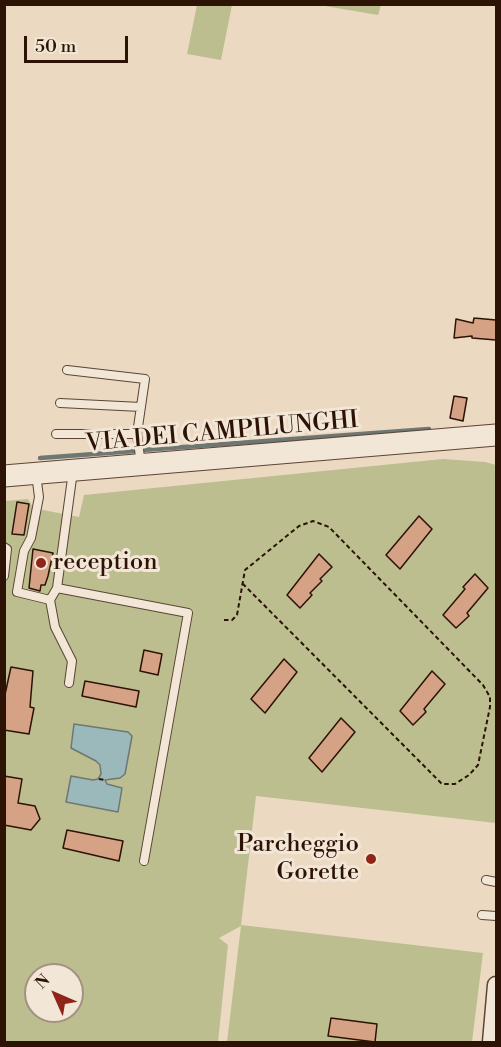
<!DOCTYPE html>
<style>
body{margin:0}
#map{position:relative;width:501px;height:1047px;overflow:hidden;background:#ebd9c1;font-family:"Libre Bodoni",serif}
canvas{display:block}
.frame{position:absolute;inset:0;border:6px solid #2d1305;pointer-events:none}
.north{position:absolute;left:24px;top:963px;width:60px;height:60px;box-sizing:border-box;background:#f2e6d7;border:2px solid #a39283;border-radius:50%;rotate:315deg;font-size:16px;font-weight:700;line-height:24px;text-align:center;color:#2d1305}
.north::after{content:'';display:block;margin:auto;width:21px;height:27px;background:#8f2418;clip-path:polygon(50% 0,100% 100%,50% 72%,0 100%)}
.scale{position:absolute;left:24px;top:36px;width:104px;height:27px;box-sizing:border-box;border:3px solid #2d1305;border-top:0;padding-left:8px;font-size:18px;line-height:21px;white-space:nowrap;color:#2d1305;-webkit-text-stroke:4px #f2e6d7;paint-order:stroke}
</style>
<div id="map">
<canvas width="501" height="1047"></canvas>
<div class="frame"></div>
<div class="north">N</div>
<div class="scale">50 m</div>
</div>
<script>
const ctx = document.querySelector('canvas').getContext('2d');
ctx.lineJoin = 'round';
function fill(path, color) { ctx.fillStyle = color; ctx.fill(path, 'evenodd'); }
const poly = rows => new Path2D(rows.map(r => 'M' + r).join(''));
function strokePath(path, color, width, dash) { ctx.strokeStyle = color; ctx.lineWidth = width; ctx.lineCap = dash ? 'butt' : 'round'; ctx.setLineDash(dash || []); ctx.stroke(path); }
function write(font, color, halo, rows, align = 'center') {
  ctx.font = font + ' "Libre Bodoni",serif'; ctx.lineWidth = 6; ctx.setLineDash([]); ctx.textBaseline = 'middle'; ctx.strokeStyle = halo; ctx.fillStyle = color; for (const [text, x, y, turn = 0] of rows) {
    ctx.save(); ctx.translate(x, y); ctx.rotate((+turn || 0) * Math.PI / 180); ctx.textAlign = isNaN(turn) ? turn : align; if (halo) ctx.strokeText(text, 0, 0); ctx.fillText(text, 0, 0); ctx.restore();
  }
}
fill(poly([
 [197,5,232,5,221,60,187,54],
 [319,5,381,5,378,15],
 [443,459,485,462,496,465,496,823,256,796,241,925,483,953,472,1042,227,1042,241,926,219,938,228,945,218,1042,5,1042,5,501,28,499,33,508,79,517,84,495],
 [36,975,72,975,72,1011,36,1011]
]), '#bcbe90');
const water = poly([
 [74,724,128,732,132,736,125,774,120,778,105,780,107,784,122,788,118,812,66,802,71,776,93,780,98,779,101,774,100,765,96,761,71,748,74,724]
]);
fill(water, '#9bb9bb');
strokePath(water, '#6f7772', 1.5);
strokePath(poly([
 [143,450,429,429],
 [40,458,135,451]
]), '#6f7772', 4.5);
const building = poly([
 [474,318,496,320,496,340,472,338,472,336,454,338,456,319,473,323,474,318],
 [454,396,467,398,463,421,450,418,454,396],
 [17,502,29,504,24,535,12,534,17,502],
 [419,516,432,529,400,569,386,555,419,516],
 [33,549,53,553,48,576,45,585,41,585,40,591,29,588,33,549],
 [319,554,332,567,320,579,322,581,310,593,312,595,300,608,287,595,319,554],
 [475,574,488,588,467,613,469,616,456,628,443,615,465,589,463,587,475,574],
 [144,650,162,654,158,675,140,671,144,650],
 [284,659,297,672,265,713,251,699,284,659],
 [11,667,33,671,30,707,34,708,29,734,4,730,4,699,11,667],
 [432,671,445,684,424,709,426,712,413,725,400,711,432,671],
 [85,681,139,691,136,707,82,696,85,681],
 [341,718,355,732,322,772,309,758,341,718],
 [4,776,22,779,18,803,35,806,40,819,31,830,4,825,4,776],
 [67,830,123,841,119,861,63,848,67,830],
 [331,1018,377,1024,375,1042,328,1036,331,1018]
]);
fill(building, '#d6a286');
strokePath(building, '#2d1305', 1.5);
const service = poly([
 [67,370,145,379,137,434,141,465],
 [60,403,141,407],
 [56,434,137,434],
 [36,474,39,497,31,538,24,551,17,592,50,600,57,588,73,471],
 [4,547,7,549,4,576],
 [57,588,188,613,144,861],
 [50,600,55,627,72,661,69,683],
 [486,880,496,882],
 [482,915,496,916]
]);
const minor = poly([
 [491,1042,496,985]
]);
const tertiary = poly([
 [4,476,496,435]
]);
strokePath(service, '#5c4434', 10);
strokePath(minor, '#5c4434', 19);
strokePath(tertiary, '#5c4434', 23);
strokePath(poly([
 [224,620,232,620,237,615,245,570,299,526,313,521,329,527,483,685,490,697,490,707,478,765,469,775,455,784,442,784,243,584],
 [99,779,105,780]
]), '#2d1305', 2, [4.5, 3]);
strokePath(service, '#f2e6d7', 8);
strokePath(minor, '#f2e6d7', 16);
strokePath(tertiary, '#f2e6d7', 21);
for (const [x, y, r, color] of [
 [41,563,6,"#8f2418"],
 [371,859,6,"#8f2418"]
]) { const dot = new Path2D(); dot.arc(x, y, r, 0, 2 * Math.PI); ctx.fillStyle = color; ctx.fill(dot); strokePath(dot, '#f2e6d7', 2); }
write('24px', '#2d1305', '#f2e6d7', [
 ["VIA DEI CAMPILUNGHI",222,433,-5]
]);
write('24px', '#2d1305', '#f2e6d7', [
 ["reception",53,563],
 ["Parcheggio",359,845,"right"],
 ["Gorette",359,873,"right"]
], 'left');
</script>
